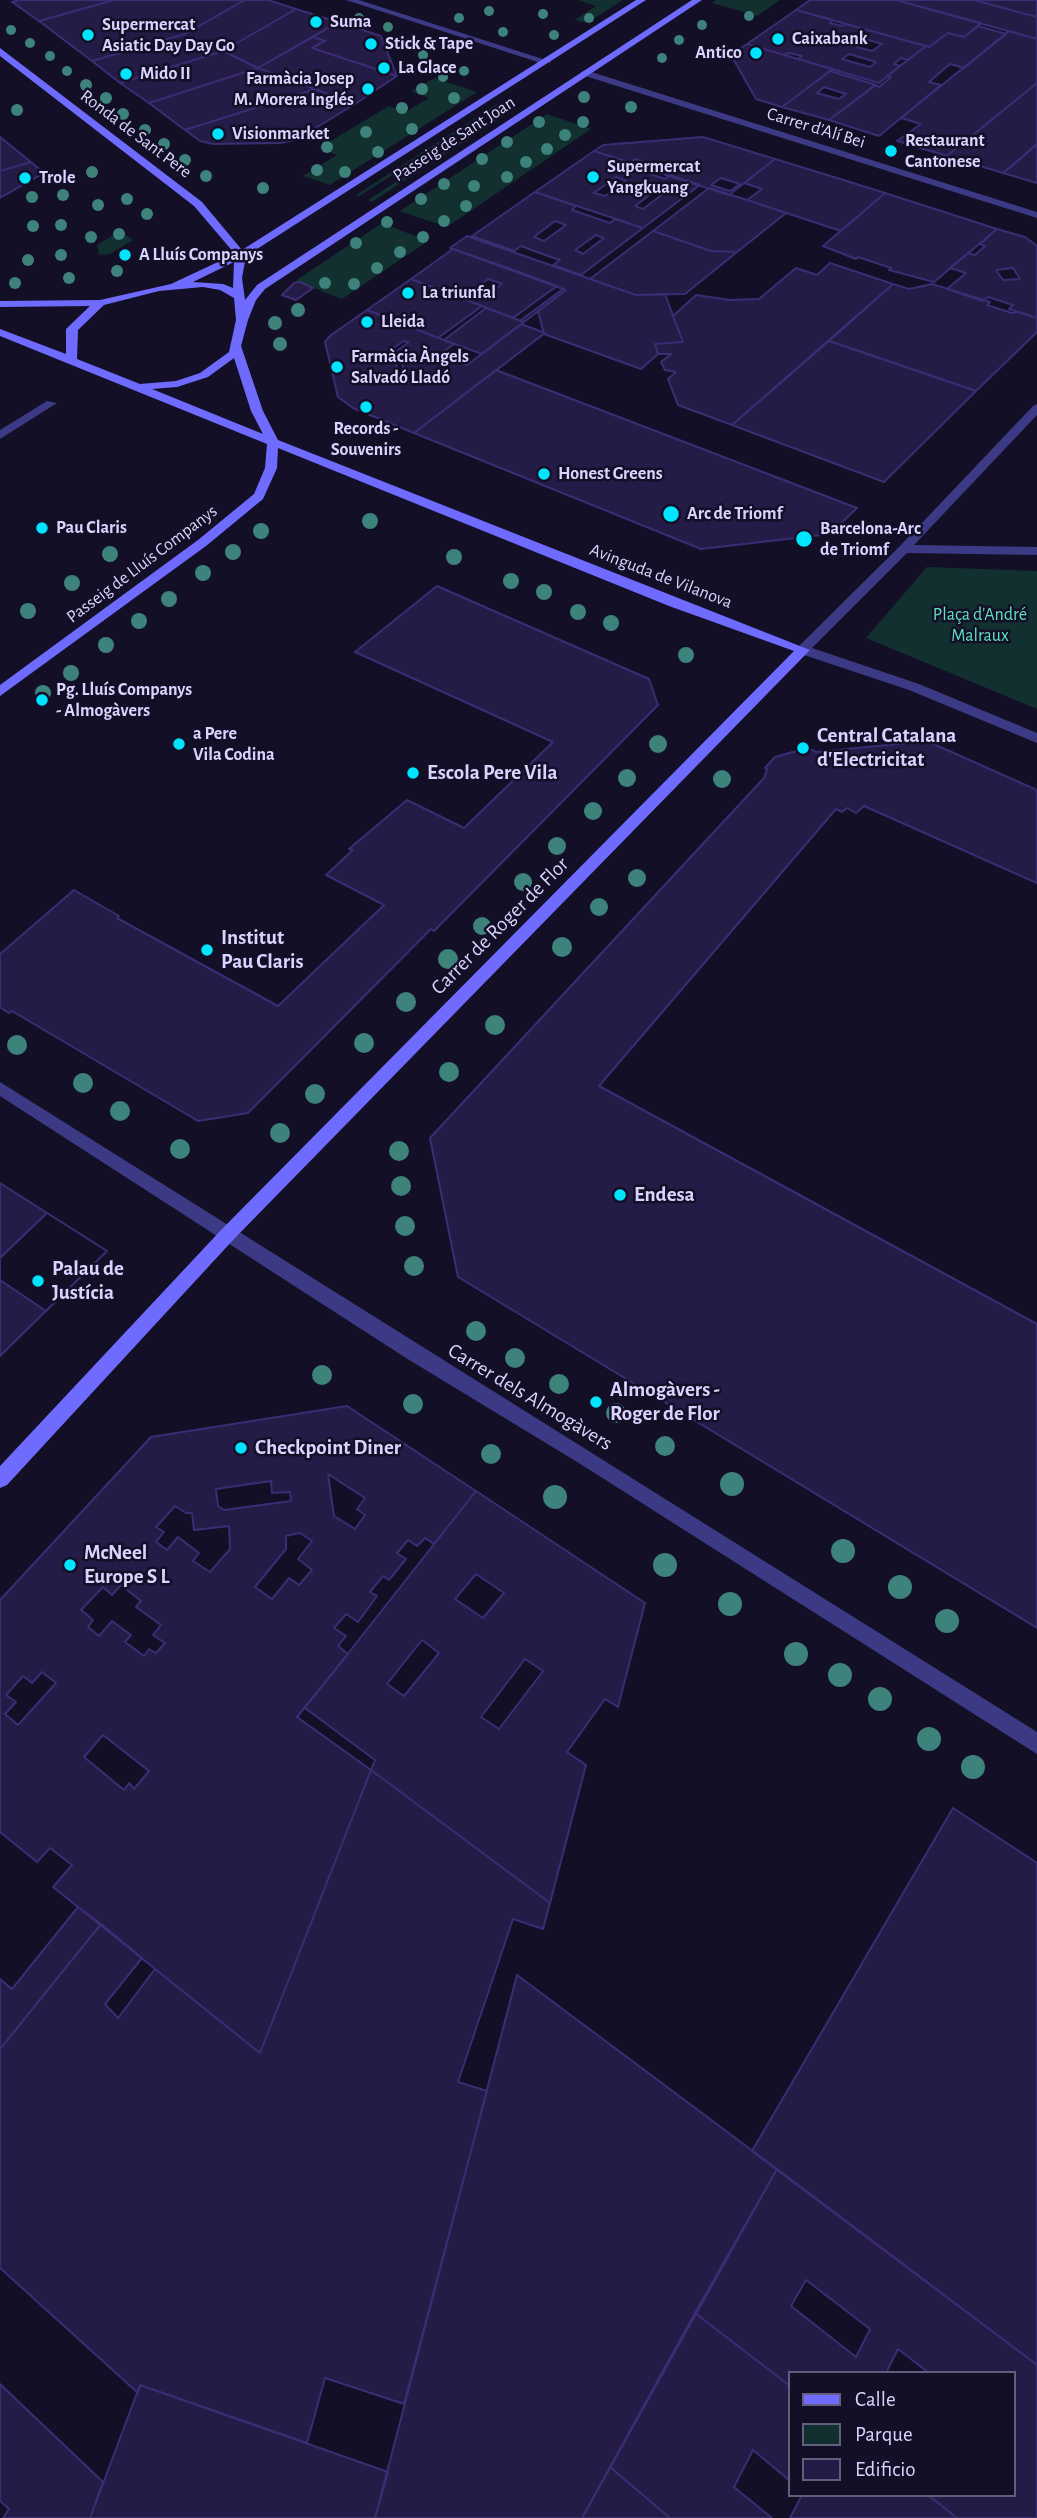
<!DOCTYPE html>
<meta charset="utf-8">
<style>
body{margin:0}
#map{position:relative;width:1037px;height:2518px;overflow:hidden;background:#130f26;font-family:"Alegreya Sans",sans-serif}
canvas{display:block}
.legend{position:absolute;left:788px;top:2371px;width:228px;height:126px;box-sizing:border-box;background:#130f26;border:2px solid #625e7d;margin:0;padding:9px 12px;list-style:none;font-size:21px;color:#d9d4ff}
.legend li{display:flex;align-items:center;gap:14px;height:35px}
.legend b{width:35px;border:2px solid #625e7d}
</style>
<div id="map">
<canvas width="1037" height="2518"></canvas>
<ul class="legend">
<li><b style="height:9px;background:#6f6bff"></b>Calle</li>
<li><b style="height:19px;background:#12302f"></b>Parque</li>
<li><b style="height:19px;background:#241b47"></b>Edificio</li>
</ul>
</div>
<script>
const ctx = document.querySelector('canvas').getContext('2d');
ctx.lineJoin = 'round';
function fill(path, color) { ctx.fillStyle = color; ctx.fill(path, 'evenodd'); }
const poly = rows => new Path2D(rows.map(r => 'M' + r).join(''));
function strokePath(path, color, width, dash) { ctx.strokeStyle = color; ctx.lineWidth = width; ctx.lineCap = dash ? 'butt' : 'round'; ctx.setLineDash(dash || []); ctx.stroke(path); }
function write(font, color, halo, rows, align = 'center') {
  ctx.font = font + ' "Alegreya Sans",sans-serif'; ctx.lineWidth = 5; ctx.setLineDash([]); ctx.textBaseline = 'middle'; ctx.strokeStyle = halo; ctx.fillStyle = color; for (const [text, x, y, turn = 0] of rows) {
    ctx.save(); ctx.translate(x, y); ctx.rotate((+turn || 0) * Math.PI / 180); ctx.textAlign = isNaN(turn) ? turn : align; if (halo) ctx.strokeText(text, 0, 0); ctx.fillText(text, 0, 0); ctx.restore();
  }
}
fill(poly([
 [578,0,623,0,587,23,575,20,596,6],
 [716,0,780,0,757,16,712,3],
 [435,78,477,92,330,185,303,176,337,155,319,148,389,106,406,112,429,98,411,91],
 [500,102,504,104,358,197,356,195],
 [512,106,516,108,372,202,368,200],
 [547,114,591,129,447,227,400,211],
 [382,223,428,241,342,299,295,281],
 [120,231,133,240,110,254,99,255,97,245],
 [927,567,1037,571,1037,709,866,638]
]), '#12302f');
const building = poly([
 [20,0,114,0,39,21,12,2,20,0],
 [114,0,245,0,185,34,92,61,39,21,114,0],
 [245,0,268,0,296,9,223,51,120,83,92,61,185,34,245,0],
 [810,0,896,0,981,23,964,37,948,33,929,47,796,10,810,0],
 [896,0,974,0,1037,17,1037,39,896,0],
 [974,0,1037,0,1037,17,974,0],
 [296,9,338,22,258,68,223,51,296,9],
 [796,10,833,20,830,23,842,26,845,24,926,46,908,60,901,58,894,64,900,66,879,83,798,59,802,56,789,53,784,55,747,44,796,10],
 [865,39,882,44,872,51,857,47,865,39],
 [849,54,876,62,870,67,842,59,849,54],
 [338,22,381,36,397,76,312,48,325,41,313,37,338,22],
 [978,26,1006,34,964,68,950,64,929,82,941,85,879,136,829,120,875,85,879,87,891,77,887,76,926,46,929,47,948,33,964,37,978,26],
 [1009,31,1037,39,1037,83,947,156,897,141,921,124,901,118,1009,31],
 [313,37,325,41,312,48,397,76,355,104,258,68,313,37],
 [747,44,784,55,833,69,782,107,756,99,731,55,747,44],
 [223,51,258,68,149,103,120,83,223,51],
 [258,68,315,89,185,130,149,103,258,68],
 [830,71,876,85,829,120,782,107,830,71],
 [824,87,846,94,839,99,817,93,824,87],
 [1037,83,1037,144,1003,173,947,156,1037,83],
 [315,89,355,104,296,140,280,143,213,144,200,141,185,130,315,89],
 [0,137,31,162,0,171,0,137],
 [703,137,775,159,729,195,654,171,659,167,635,159,631,163,594,151,603,145,703,137],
 [721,178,740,184,730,191,711,185,721,178],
 [1037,144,1037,183,1003,173,1017,162,1037,144],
 [594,151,631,163,626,166,665,179,670,175,700,185,643,228,535,192,594,151],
 [616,177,626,181,605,196,594,193,616,177],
 [656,190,664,193,643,209,635,206,656,190],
 [775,159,837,178,885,193,841,231,747,200,762,189,744,183,775,159],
 [31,162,44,173,0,198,0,171,31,162],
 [709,188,747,200,786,213,737,252,711,251,653,231,709,188],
 [535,192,576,206,572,210,610,223,615,219,643,228,581,275,553,265,560,260,545,255,521,246,514,251,472,236,535,192],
 [555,221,566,225,544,241,534,237,555,221],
 [596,235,604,238,583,254,575,250,596,235],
 [885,193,997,229,934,282,889,270,891,268,858,257,856,259,823,246,885,193],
 [997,229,1025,237,1037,246,1037,318,1009,309,1013,305,988,297,983,301,947,289,966,273,950,268,968,253,975,255,985,246,980,244,997,229],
 [1013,268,1020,279,1003,280,996,270,1013,268],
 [653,231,711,251,737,252,685,294,636,295,590,279,653,231],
 [467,236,636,295,665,294,683,342,655,344,658,354,641,369,544,334,538,311,566,290,450,248,467,236],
 [453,249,519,272,557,286,513,318,411,279,453,249],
 [488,279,502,284,490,293,476,288,488,279],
 [830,263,893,284,732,425,678,405,668,379,676,372,665,370,661,362,671,354,658,354,655,344,683,342,673,316,696,295,730,300,759,299,796,268,817,275,830,263],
 [411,279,459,297,482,306,438,338,414,328,416,327,367,310,411,279],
 [300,282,313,288,296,300,282,295,294,283,300,282],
 [893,284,909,289,932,284,990,302,987,305,1012,313,1019,312,1037,318,1037,332,976,391,829,341,893,284],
 [563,289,566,290,524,322,521,320,563,289],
 [486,308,524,322,482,354,444,340,486,308],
 [367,310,454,344,440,354,467,365,521,324,545,333,414,433,353,408,338,397,325,342,331,335,367,310],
 [404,341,409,342,398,350,406,377,417,381,413,384,400,379,392,349,404,341],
 [829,341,856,350,976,391,884,482,732,425,829,341],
 [496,370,857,508,830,534,701,549,414,433,496,370],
 [437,586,649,679,658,705,434,931,431,929,248,1113,198,1121,12,1011,9,1013,0,1007,0,954,74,890,119,916,117,918,278,1006,384,905,326,875,353,850,349,849,407,800,464,828,553,742,355,652,437,586],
 [918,737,1037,790,1037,883,864,806,856,813,847,808,842,812,836,809,599,1086,1037,1324,1037,1628,458,1277,430,1138,764,778,767,769,765,768,775,757,807,748,817,752,907,743,918,737],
 [0,1183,107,1251,0,1356,0,1183],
 [47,1213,107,1251,46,1311,0,1280,0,1258,47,1213],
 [347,1406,476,1491,434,1544,425,1538,417,1546,408,1540,397,1553,406,1559,389,1580,383,1576,370,1592,377,1596,358,1622,346,1614,334,1628,346,1636,338,1646,348,1654,297,1717,371,1770,260,2053,53,1887,72,1865,50,1848,37,1862,0,1832,0,1600,151,1437,347,1406],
 [328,1474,365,1498,357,1509,365,1515,355,1529,334,1516,328,1474],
 [271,1481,272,1493,290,1492,291,1501,224,1510,218,1506,216,1489,271,1481],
 [175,1506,186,1513,192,1513,194,1530,229,1526,230,1549,210,1572,193,1561,199,1553,178,1537,167,1550,156,1542,164,1532,156,1527,175,1506],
 [300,1533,312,1541,298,1559,312,1570,299,1585,289,1578,272,1599,255,1587,286,1549,286,1536,300,1533],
 [121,1585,141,1601,136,1607,161,1625,153,1635,165,1643,156,1653,149,1649,144,1656,125,1642,131,1635,112,1621,99,1636,88,1627,93,1620,81,1610,103,1587,112,1595,121,1585],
 [42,1672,56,1683,18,1725,5,1714,16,1702,6,1695,23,1676,32,1683,42,1672],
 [103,1735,149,1771,134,1789,129,1783,124,1790,84,1757,103,1735],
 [476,1491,645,1603,618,1707,605,1699,567,1752,586,1765,550,1903,371,1770,375,1760,305,1708,476,1491],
 [476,1574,504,1593,483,1618,455,1599,476,1574],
 [422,1640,439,1653,404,1696,387,1684,422,1640],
 [525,1659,543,1671,499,1729,481,1717,525,1659],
 [371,1770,550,1903,543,1929,513,1919,458,2082,487,2091,404,2404,325,2378,307,2443,140,2385,138,2393,0,2268,0,2049,101,1924,142,1958,105,2004,118,2018,155,1969,260,2053,371,1770],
 [953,1808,1037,1863,1037,2365,752,2151,953,1808],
 [78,1907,101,1924,0,2049,0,1979,12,1989,78,1907],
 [517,1975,777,2169,582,2518,375,2518,517,1975],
 [777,2169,1037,2365,1037,2518,957,2518,928,2495,1014,2495,1014,2373,929,2373,898,2349,886,2373,790,2373,790,2386,695,2313,777,2169],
 [806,2280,870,2329,856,2357,791,2306,806,2280],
 [695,2313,790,2386,790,2481,753,2450,734,2487,772,2518,670,2518,610,2467,695,2313],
 [0,2384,103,2482,90,2518,3,2518,9,2509,0,2501,0,2384],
 [140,2385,388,2472,375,2518,90,2518,140,2385],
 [610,2467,670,2518,582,2518,610,2467],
 [799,2495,928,2495,957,2518,790,2518,801,2497,799,2495]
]);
fill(building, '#241b47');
strokePath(building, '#3b2d73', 2);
fill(poly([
 [346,0,359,0,552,62,544,64,346,0],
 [585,70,1037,212,1037,218,582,75,580,73,585,70],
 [47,401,57,403,0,439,0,430,47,401],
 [1037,404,1037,415,914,545,1037,547,1037,555,907,553,812,648,919,684,1037,733,1037,743,909,690,798,653,798,647,900,546,1033,406,1037,404],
 [0,1082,1037,1732,1037,1754,582,1465,406,1358,0,1096,0,1082]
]), '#3d3a85');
fill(poly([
 [636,0,646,0,246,256,242,278,245,300,257,285,692,0,702,0,265,289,256,300,248,320,241,346,263,411,278,440,810,650,234,1239,7,1485,0,1488,0,1466,222,1229,794,651,669,606,278,448,277,468,263,499,206,546,0,696,0,685,198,540,254,494,265,468,267,444,0,336,0,329,66,354,66,329,90,306,0,307,0,301,100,300,171,284,235,254,194,206,0,56,0,48,202,202,242,250,636,0],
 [234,262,233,288,223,284,193,282,234,262],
 [203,287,220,290,234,298,236,320,229,352,200,373,176,381,140,384,77,359,78,330,104,305,159,291,203,287],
 [234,358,251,411,263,434,152,389,177,387,208,377,234,358]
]), '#6f6bff');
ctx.fillStyle = '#3d827b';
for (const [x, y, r] of [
 [489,11,5],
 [543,14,5],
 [749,16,5],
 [359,18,5],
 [459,18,5],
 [589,18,5],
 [702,25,5],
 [388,27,5],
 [11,30,5],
 [503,32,5],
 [554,35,5],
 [679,40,5],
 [30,43,5],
 [423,55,5],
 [50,56,5],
 [662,58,5],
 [67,71,5],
 [464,71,5],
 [443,77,5],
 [86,85,6],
 [422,89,6],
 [584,97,6],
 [106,98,6],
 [454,98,6],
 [631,107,6],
 [402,108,6],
 [17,110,6],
 [123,114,6],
 [539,122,6],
 [583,122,6],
 [412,129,6],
 [145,130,6],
 [366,132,6],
 [565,135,6],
 [507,142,6],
 [164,144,6],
 [327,147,6],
 [547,149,6],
 [378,152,6],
 [482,159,6],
 [185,160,6],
 [526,162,6],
 [317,170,6],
 [92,172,6],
 [345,172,6],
 [206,176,6],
 [507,177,6],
 [444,184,6],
 [474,186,6],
 [263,188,6],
 [63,195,6],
 [32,197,6],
 [127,199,6],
 [421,199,6],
 [98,205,6],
 [466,206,6],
 [147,214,6],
 [444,221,6],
 [387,222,6],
 [61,225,6],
 [33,226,6],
 [119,234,6],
 [91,237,6],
 [423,237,6],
 [356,243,6],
 [400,252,6],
 [61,255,6],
 [28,260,6],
 [377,268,6],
 [117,271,6],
 [69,278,6],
 [15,283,6],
 [325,283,6],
 [354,284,6],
 [298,310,7],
 [275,323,7],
 [280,344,7],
 [370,521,8],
 [261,531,8],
 [233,552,8],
 [110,554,8],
 [454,557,8],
 [203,573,8],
 [511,581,8],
 [72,583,8],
 [544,592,8],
 [169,599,8],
 [28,611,8],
 [578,612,8],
 [139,621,8],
 [611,623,8],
 [106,645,8],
 [686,655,8],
 [71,673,8],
 [43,693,8],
 [658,744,9],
 [627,778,9],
 [722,779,9],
 [593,811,9],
 [557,846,9],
 [637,878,9],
 [523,882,9],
 [599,907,9],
 [482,926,9],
 [562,947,10],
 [448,959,10],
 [406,1002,10],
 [495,1025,10],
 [364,1043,10],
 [17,1045,10],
 [449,1072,10],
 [83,1083,10],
 [315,1094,10],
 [120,1111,10],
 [280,1133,10],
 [180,1149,10],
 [399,1151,10],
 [401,1186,10],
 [405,1226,10],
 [414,1266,10],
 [476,1331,10],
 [515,1358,10],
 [322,1375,10],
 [559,1384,10],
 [413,1404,10],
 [616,1413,10],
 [665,1446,10],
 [491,1454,10],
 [732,1484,12],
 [555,1497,12],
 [843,1551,12],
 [665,1565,12],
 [900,1587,12],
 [730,1604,12],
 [947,1621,12],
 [796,1654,12],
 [840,1675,12],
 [880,1699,12],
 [929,1739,12],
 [973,1767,12]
]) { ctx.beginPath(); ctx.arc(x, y, r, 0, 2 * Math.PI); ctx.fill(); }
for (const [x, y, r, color] of [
 [316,22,7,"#00e5ff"],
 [88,35,7,"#00e5ff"],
 [778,39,7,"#00e5ff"],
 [371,44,7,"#00e5ff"],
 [756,53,7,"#00e5ff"],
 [384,68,7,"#00e5ff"],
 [126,74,7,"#00e5ff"],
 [368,89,7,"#00e5ff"],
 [218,134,7,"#00e5ff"],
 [891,151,7,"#00e5ff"],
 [593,177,7,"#00e5ff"],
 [25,178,7,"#00e5ff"],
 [125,255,7,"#00e5ff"],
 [408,293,7,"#00e5ff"],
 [367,322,7,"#00e5ff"],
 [337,367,7,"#00e5ff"],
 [366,407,7,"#00e5ff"],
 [544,474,7,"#00e5ff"],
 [671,514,9,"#00e5ff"],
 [42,528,7,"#00e5ff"],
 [804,539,9,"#00e5ff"],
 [42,700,7,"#00e5ff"],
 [179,744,7,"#00e5ff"],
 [803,748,7,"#00e5ff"],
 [413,773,7,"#00e5ff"],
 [207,950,7,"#00e5ff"],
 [620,1195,7,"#00e5ff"],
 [38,1281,7,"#00e5ff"],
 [596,1402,7,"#00e5ff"],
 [241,1448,7,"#00e5ff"],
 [70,1565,7,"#00e5ff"]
]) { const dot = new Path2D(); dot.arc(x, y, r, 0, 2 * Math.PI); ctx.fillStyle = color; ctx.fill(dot); strokePath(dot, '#130f26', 2.5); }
write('bold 18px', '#d9d4ff', '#130f26', [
 ["Suma",330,22],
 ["Supermercat",102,25],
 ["Asiatic Day Day Go",102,46],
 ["Caixabank",792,39],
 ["Stick & Tape",385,44],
 ["Antico",742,53,"right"],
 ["La Glace",398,68],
 ["Mido II",140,74],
 ["Farmàcia Josep",354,79,"right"],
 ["M. Morera Inglés",354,100,"right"],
 ["Visionmarket",232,134],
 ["Restaurant",905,141],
 ["Cantonese",905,162],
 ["Supermercat",607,167],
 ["Yangkuang",607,188],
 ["Trole",39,178],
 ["A Lluís Companys",139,255],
 ["La triunfal",422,293],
 ["Lleida",381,322],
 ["Farmàcia Àngels",351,357],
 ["Salvadó Lladó",351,378],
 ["Records -",366,429,"center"],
 ["Souvenirs",366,450,"center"],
 ["Honest Greens",558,474],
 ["Arc de Triomf",687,514],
 ["Pau Claris",56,528],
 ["Barcelona-Arc",820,529],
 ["de Triomf",820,550],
 ["Pg. Lluís Companys",56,690],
 ["- Almogàvers",56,711],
 ["a Pere",193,734],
 ["Vila Codina",193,755]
], 'left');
write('18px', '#d9d4ff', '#130f26', [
 ["Carrer d'Alí Bei",816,128,17],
 ["Ronda de Sant Pere",136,134,37],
 ["Passeig de Sant Joan",454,139,-33],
 ["Passeig de Lluís Companys",142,564,-37],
 ["Avinguda de Vilanova",661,576,21]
]);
write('18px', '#5fe0c0', '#130f26', [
 ["Plaça d'André",980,615],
 ["Malraux",980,636]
]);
write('bold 21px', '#d9d4ff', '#130f26', [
 ["Central Catalana",817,736],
 ["d'Electricitat",817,760],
 ["Escola Pere Vila",427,773],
 ["Institut",221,938],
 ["Pau Claris",221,962],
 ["Endesa",634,1195],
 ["Palau de",52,1269],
 ["Justícia",52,1293],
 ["Almogàvers -",610,1390],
 ["Roger de Flor",610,1414],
 ["Checkpoint Diner",255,1448],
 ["McNeel",84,1553],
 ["Europe S L",84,1577]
], 'left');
write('21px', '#d9d4ff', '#130f26', [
 ["Carrer de Roger de Flor",500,926,-45],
 ["Carrer dels Almogàvers",530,1397,31]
]);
</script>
